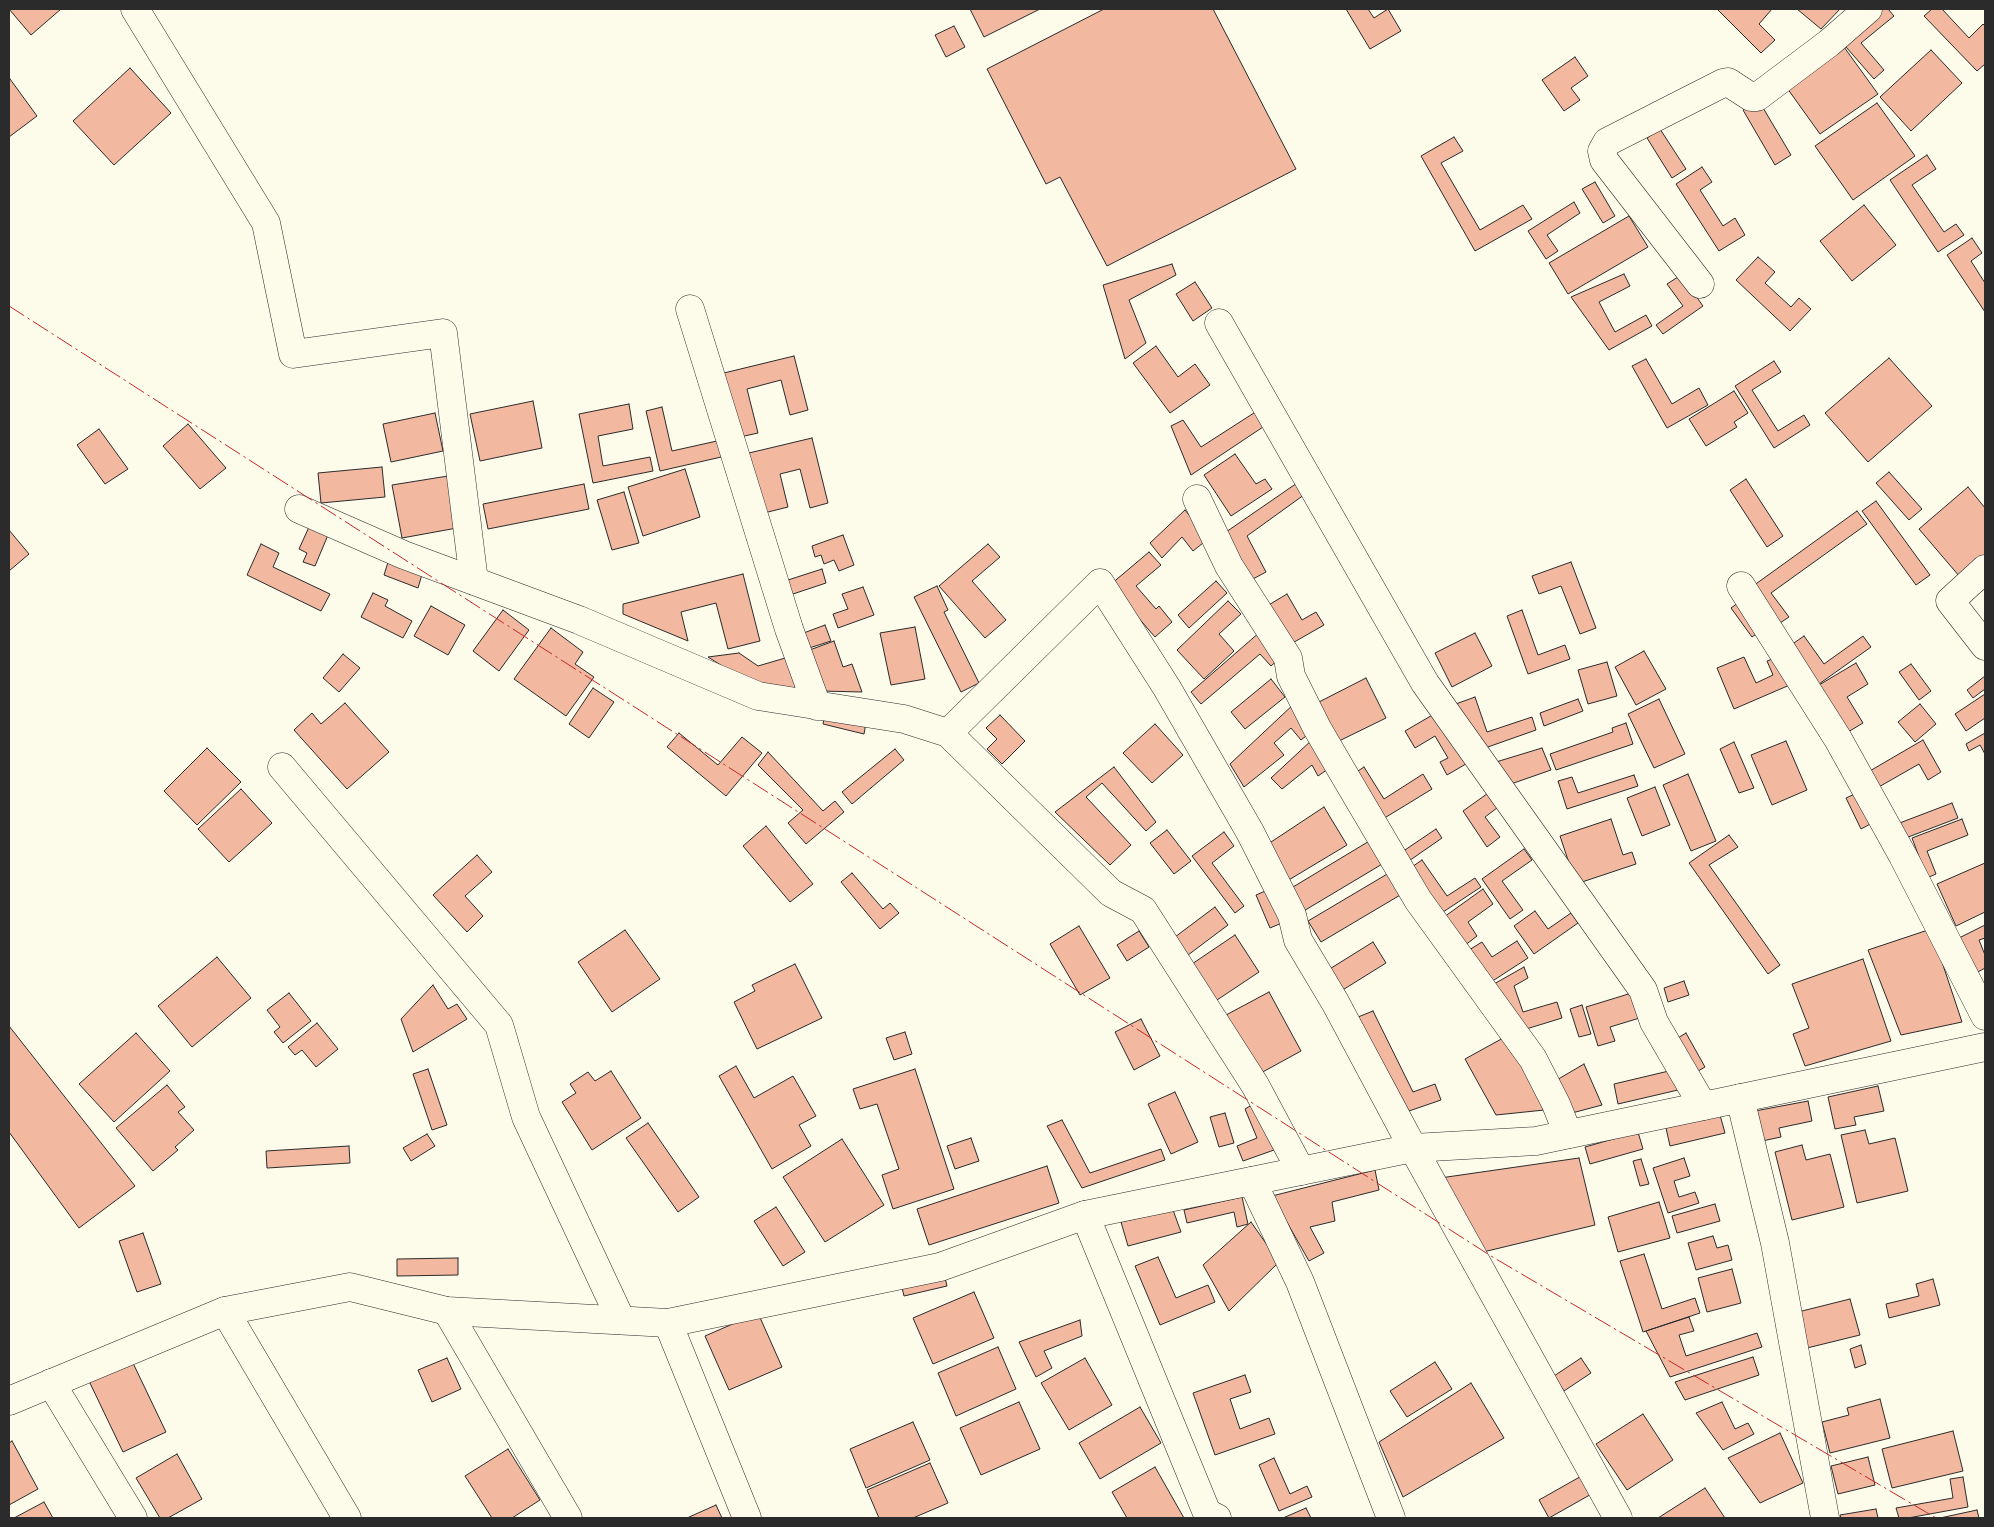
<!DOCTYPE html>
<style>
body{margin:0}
#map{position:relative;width:1994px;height:1527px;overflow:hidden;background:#fdfbea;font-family:"Titillium Web",sans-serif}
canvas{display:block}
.frame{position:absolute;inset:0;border:10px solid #2b2b2b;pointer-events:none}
</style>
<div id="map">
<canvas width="1994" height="1527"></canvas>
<div class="frame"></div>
</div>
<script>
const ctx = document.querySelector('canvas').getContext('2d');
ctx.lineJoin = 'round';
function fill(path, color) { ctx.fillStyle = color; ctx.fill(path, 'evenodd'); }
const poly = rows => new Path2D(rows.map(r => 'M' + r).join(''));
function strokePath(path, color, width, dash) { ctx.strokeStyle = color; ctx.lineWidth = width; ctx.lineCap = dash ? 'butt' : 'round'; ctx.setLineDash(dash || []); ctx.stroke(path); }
const building = poly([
 [9,9,61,9,31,35,9,9],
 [970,9,1040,9,984,37,970,9],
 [1104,9,1213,9,1296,169,1107,266,1060,177,1046,184,987,69,1104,9],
 [1346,9,1368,9,1374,18,1388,9,1401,31,1370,49,1346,9],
 [1717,9,1772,9,1759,24,1775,40,1761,53,1717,9],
 [1797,9,1840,9,1821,29,1797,9],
 [1875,9,1888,9,1894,16,1861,43,1884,70,1874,79,1839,39,1875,9],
 [1932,9,1942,9,1969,38,1983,24,1985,26,1985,64,1977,71,1924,16,1932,9],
 [954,26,965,47,946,57,935,35,954,26],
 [1844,47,1878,94,1820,134,1787,88,1844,47],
 [1931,50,1962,83,1911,131,1880,97,1931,50],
 [1575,57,1588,76,1571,88,1580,100,1564,111,1542,80,1575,57],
 [130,68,171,113,114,165,73,121,130,68],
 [10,79,37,116,9,137,9,80,10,79],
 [1759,101,1791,155,1775,165,1743,110,1759,101],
 [1877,103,1915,156,1853,200,1815,146,1877,103],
 [1660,129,1686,169,1672,178,1647,138,1660,129],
 [1454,137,1463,151,1441,163,1480,230,1523,205,1532,219,1475,251,1421,156,1454,137],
 [1927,155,1936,169,1912,185,1944,232,1956,224,1964,235,1938,252,1890,180,1927,155],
 [1702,167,1712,182,1700,190,1723,226,1735,218,1745,235,1719,251,1676,184,1702,167],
 [1595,182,1615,216,1603,223,1582,189,1595,182],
 [1574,202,1580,213,1547,235,1558,251,1546,259,1528,231,1574,202],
 [1864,205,1896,245,1852,281,1820,241,1864,205],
 [1629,216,1648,247,1568,294,1549,263,1629,216],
 [1972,238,1982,253,1971,261,1985,283,1985,312,1947,255,1972,238],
 [1758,257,1775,272,1765,283,1791,307,1799,298,1811,309,1790,331,1736,280,1758,257],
 [1172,264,1176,275,1129,300,1146,343,1125,359,1103,285,1172,264],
 [1624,274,1630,286,1599,302,1615,332,1646,315,1652,326,1609,350,1571,297,1624,274],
 [1681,275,1703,306,1663,334,1656,325,1683,306,1667,284,1681,275],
 [1195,282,1212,308,1193,321,1176,294,1195,282],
 [1156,346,1178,377,1195,364,1210,385,1170,413,1133,363,1156,346],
 [794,356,808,410,790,415,781,380,747,389,758,433,740,437,724,373,794,356],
 [1889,358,1932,406,1868,462,1825,413,1889,358],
 [1646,359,1672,404,1699,388,1708,405,1667,428,1632,366,1646,359],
 [1774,361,1781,372,1752,390,1778,431,1804,415,1810,425,1774,448,1735,386,1774,361],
 [1734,391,1748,413,1734,422,1737,427,1706,446,1689,419,1734,391],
 [533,401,542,448,480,461,470,414,533,401],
 [629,404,633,429,598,436,603,466,650,457,653,471,593,483,579,414,629,404],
 [662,407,672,451,726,439,730,455,660,471,646,411,662,407],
 [1257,411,1266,425,1191,475,1171,426,1183,420,1201,447,1257,411],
 [435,413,443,451,391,462,383,424,435,413],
 [188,424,226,468,200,489,163,446,188,424],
 [99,429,128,469,105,484,77,445,99,429],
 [812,438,828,503,810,508,800,469,780,474,788,507,764,513,749,453,812,438],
 [1235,454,1256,484,1265,479,1272,489,1231,516,1204,475,1235,454],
 [382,467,385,497,321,503,318,473,382,467],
 [685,469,700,517,643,536,628,487,685,469],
 [1889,472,1922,509,1909,520,1876,483,1889,472],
 [448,476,457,528,402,538,392,485,448,476],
 [1746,479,1783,536,1767,547,1730,490,1746,479],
 [1300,481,1308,492,1247,536,1266,572,1251,580,1226,532,1300,481],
 [584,484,589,509,488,529,483,504,584,484],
 [1968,487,1985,508,1985,555,1960,577,1919,529,1968,487],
 [624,492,639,543,612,550,597,500,624,492],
 [1876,501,1930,575,1916,585,1862,511,1876,501],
 [1185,510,1208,539,1193,551,1182,537,1162,558,1150,543,1185,510],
 [1857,511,1867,524,1771,593,1789,617,1780,623,1753,586,1857,511],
 [309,527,328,535,315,566,303,562,307,553,299,549,309,527],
 [9,530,29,554,9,571,9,530],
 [843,535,854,565,839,571,834,560,824,564,821,555,815,557,812,546,843,535],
 [261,544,279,553,273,567,330,594,321,611,247,575,261,544],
 [988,544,1000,557,972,581,1006,620,985,638,939,586,988,544],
 [1149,552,1161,565,1136,586,1156,609,1159,606,1172,622,1155,637,1110,585,1149,552],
 [389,559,423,571,418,588,384,575,389,559],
 [1571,562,1596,628,1580,634,1561,586,1539,594,1532,576,1571,562],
 [822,569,826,583,790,595,785,581,822,569],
 [743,574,760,641,728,649,716,603,681,612,688,641,623,614,623,604,743,574],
 [1216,581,1227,593,1189,628,1178,615,1216,581],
 [937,586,948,610,944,612,979,683,961,692,914,597,937,586],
 [863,587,874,615,838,628,833,614,848,609,842,594,863,587],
 [373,593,388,600,385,606,412,621,403,638,361,617,373,593],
 [1287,594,1302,620,1316,612,1324,625,1289,645,1267,606,1287,594],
 [1742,600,1763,629,1752,637,1731,608,1742,600],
 [1228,601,1241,614,1219,634,1234,651,1204,679,1177,650,1228,601],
 [431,606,465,625,448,655,414,636,431,606],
 [503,610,529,630,499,671,473,651,503,610],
 [1522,610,1538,655,1565,645,1570,659,1528,674,1507,616,1522,610],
 [825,625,831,641,806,649,801,634,825,625],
 [915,627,925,679,891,685,880,633,915,627],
 [551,628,583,652,575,664,594,677,566,716,514,679,551,628],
 [1260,632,1281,657,1271,666,1260,654,1201,704,1191,692,1260,632],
 [1475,633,1492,666,1452,687,1435,653,1475,633],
 [1804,636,1824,664,1863,636,1871,647,1819,684,1791,645,1804,636],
 [834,641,843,667,852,664,862,692,821,691,807,651,834,641],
 [1644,651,1666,689,1636,705,1615,667,1644,651],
 [739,653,758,666,792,656,808,702,759,689,708,657,739,653],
 [343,654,360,668,339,692,323,678,343,654],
 [1780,656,1792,684,1734,709,1717,668,1744,657,1756,683,1773,675,1767,661,1780,656],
 [1607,662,1617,696,1588,704,1578,670,1607,662],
 [1856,663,1868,684,1847,697,1863,723,1848,732,1819,685,1856,663],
 [1911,664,1931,691,1919,700,1899,672,1911,664],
 [1985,676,1985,689,1973,698,1967,690,1985,676],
 [1366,678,1386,718,1339,741,1315,704,1366,678],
 [1271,679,1285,697,1245,729,1231,712,1271,679],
 [593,688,614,702,589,738,569,724,593,688],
 [1985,694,1985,718,1966,731,1955,714,1985,694],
 [1475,697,1487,732,1532,717,1536,730,1485,748,1453,705,1475,697],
 [1578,699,1583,711,1544,726,1540,713,1578,699],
 [1659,699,1685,754,1654,768,1628,714,1659,699],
 [1296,702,1311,732,1301,740,1291,728,1274,743,1284,755,1244,787,1230,764,1296,702],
 [345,703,389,752,347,789,294,730,312,713,321,724,345,703],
 [1920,704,1936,724,1915,742,1898,722,1920,704],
 [1441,710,1471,761,1447,775,1440,762,1448,758,1435,736,1415,748,1405,731,1441,710],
 [825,715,866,723,864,734,823,724,825,715],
 [1000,715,1025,741,1002,764,987,749,997,739,986,728,1000,715],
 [1626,723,1633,744,1556,770,1550,754,1613,732,1612,728,1626,723],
 [1155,724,1183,755,1152,783,1123,753,1155,724],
 [679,733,718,765,742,737,762,753,726,796,667,747,679,733],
 [1985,733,1985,754,1980,745,1969,751,1966,744,1985,733],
 [1313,739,1331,767,1318,776,1312,765,1282,789,1271,778,1313,739],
 [1923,740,1941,772,1928,780,1919,764,1877,788,1868,772,1923,740],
 [1786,741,1807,790,1772,805,1751,755,1786,741],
 [1734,742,1754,788,1739,793,1720,749,1734,742],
 [207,748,241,782,197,825,164,791,207,748],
 [1542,748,1551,770,1508,785,1496,762,1542,748],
 [895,749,904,760,852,804,842,792,895,749],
 [768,752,823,811,835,801,844,812,806,844,788,823,803,810,758,765,768,752],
 [1114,767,1156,822,1146,831,1102,783,1086,797,1131,845,1110,865,1055,812,1114,767],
 [1364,767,1384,799,1423,774,1432,789,1378,822,1349,777,1364,767],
 [1688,774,1716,841,1691,851,1663,785,1688,774],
 [1634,775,1638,786,1567,809,1558,781,1572,777,1578,793,1634,775],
 [1655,787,1670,825,1642,836,1627,798,1655,787],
 [241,789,272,823,229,862,198,829,241,789],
 [1491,791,1501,805,1485,817,1500,837,1487,847,1463,811,1491,791],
 [1859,792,1874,822,1861,829,1846,798,1859,792],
 [1952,803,1958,818,1903,839,1897,824,1952,803],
 [1324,807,1347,845,1287,881,1268,844,1324,807],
 [1611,819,1623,855,1632,852,1636,864,1576,884,1560,836,1611,819],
 [1962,819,1968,835,1927,851,1936,874,1927,878,1912,838,1962,819],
 [766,826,813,884,790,902,743,846,766,826],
 [1436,829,1442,838,1406,863,1399,854,1436,829],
 [1167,830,1191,861,1174,874,1150,843,1167,830],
 [1224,832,1234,846,1212,863,1244,906,1235,913,1192,856,1224,832],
 [1729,835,1738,847,1709,865,1780,965,1768,974,1689,863,1729,835],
 [1371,840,1384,863,1302,912,1288,890,1371,840],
 [1524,849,1532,860,1502,881,1523,910,1510,919,1482,879,1524,849],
 [477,855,492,872,465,896,483,916,467,932,433,895,477,855],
 [1422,860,1447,896,1475,878,1481,887,1440,914,1409,869,1422,860],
 [1985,863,1985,912,1956,926,1937,884,1985,863],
 [1394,870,1407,891,1321,942,1308,921,1394,870],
 [852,873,883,909,890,903,899,913,880,929,841,882,852,873],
 [1270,889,1284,922,1270,928,1256,895,1270,889],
 [1483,889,1493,904,1468,922,1477,936,1464,946,1444,917,1483,889],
 [1215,907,1228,925,1184,958,1171,940,1215,907],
 [1535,911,1548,929,1571,913,1578,923,1534,954,1514,926,1535,911],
 [1985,925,1985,938,1979,940,1985,955,1985,968,1976,973,1957,939,1985,925],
 [1079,926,1110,978,1080,995,1050,944,1079,926],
 [1931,929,1962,1022,1901,1035,1868,950,1931,929],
 [625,930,660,979,612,1012,578,962,625,930],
 [1139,931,1149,947,1127,961,1117,945,1139,931],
 [1235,935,1259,972,1214,1002,1189,966,1235,935],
 [1517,941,1528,958,1491,982,1469,950,1482,942,1492,957,1517,941],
 [1373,942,1386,963,1341,991,1328,970,1373,942],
 [217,957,251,998,192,1047,158,1006,217,957],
 [1863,959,1891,1041,1805,1066,1793,1034,1809,1028,1792,984,1863,959],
 [795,964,822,1018,757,1049,734,1002,755,991,752,985,795,964],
 [1524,967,1528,978,1514,986,1523,1012,1557,1002,1562,1018,1523,1030,1494,984,1524,967],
 [1684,981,1689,995,1668,1002,1664,988,1684,981],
 [433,985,448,1009,457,1004,467,1019,413,1052,401,1019,433,985],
 [1269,992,1301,1051,1259,1074,1226,1015,1269,992],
 [1635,992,1643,1017,1610,1027,1615,1041,1598,1046,1586,1007,1635,992],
 [289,993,311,1021,283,1043,274,1032,280,1027,267,1010,289,993],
 [1582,1005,1591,1034,1579,1037,1570,1009,1582,1005],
 [1373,1011,1413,1092,1435,1084,1441,1100,1409,1111,1358,1017,1373,1011],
 [1141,1019,1160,1056,1134,1070,1115,1032,1141,1019],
 [317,1023,338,1049,316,1067,302,1050,295,1055,288,1047,317,1023],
 [9,1026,135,1186,79,1228,9,1132,9,1026],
 [905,1032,912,1054,894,1060,886,1038,905,1032],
 [136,1033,170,1071,114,1122,79,1084,136,1033],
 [1686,1033,1705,1067,1693,1074,1673,1041,1686,1033],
 [1505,1037,1554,1109,1496,1115,1465,1059,1505,1037],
 [1584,1064,1602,1105,1572,1113,1555,1081,1584,1064],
 [736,1066,754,1098,793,1076,816,1116,799,1125,811,1146,772,1169,719,1076,736,1066],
 [428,1069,447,1125,432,1130,413,1074,428,1069],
 [915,1069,954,1189,893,1209,882,1175,899,1169,877,1104,860,1109,853,1089,915,1069],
 [1673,1070,1678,1090,1618,1104,1614,1084,1673,1070],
 [611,1071,641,1118,592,1150,562,1102,576,1093,570,1084,588,1072,595,1081,611,1071],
 [167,1085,185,1107,178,1112,194,1130,175,1147,178,1150,153,1171,116,1128,167,1085],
 [1878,1086,1884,1111,1854,1117,1856,1125,1835,1129,1828,1097,1878,1086],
 [1175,1092,1198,1142,1171,1154,1148,1104,1175,1092],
 [1808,1101,1812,1121,1779,1128,1781,1137,1762,1141,1755,1111,1808,1101],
 [1252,1105,1274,1150,1243,1161,1237,1146,1257,1138,1245,1109,1252,1105],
 [1225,1113,1234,1143,1219,1147,1210,1117,1225,1113],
 [1720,1115,1725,1133,1670,1146,1666,1128,1720,1115],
 [1062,1120,1090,1173,1161,1149,1165,1160,1082,1188,1047,1126,1062,1120],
 [648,1123,699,1197,678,1212,626,1138,648,1123],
 [1865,1130,1869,1144,1895,1138,1908,1191,1857,1203,1841,1135,1865,1130],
 [1638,1132,1643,1149,1590,1164,1585,1147,1638,1132],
 [427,1134,435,1146,411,1161,403,1148,427,1134],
 [971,1138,979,1161,955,1169,947,1146,971,1138],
 [842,1139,884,1205,825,1242,783,1177,842,1139],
 [1802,1145,1806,1160,1830,1154,1844,1207,1792,1220,1775,1152,1802,1145],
 [349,1146,350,1163,267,1168,266,1151,349,1146],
 [1579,1158,1595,1225,1479,1253,1440,1178,1579,1158],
 [1684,1158,1690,1176,1674,1181,1679,1197,1695,1192,1699,1203,1668,1213,1653,1168,1684,1158],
 [1641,1159,1649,1184,1640,1186,1633,1161,1641,1159],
 [1047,1166,1059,1203,929,1245,917,1209,1047,1166],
 [1375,1170,1379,1190,1332,1202,1335,1221,1310,1227,1324,1253,1309,1261,1272,1196,1375,1170],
 [1242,1197,1248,1224,1237,1227,1234,1212,1187,1223,1184,1210,1242,1197],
 [1659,1202,1670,1238,1618,1252,1608,1217,1659,1202],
 [1715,1204,1720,1221,1677,1233,1672,1216,1715,1204],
 [776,1207,805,1252,783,1266,754,1221,776,1207],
 [1173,1210,1181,1232,1128,1246,1121,1222,1173,1210],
 [1251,1222,1279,1262,1229,1311,1203,1265,1251,1222],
 [143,1233,161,1284,137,1292,119,1241,143,1233],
 [1713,1236,1717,1248,1728,1245,1732,1260,1696,1270,1688,1243,1713,1236],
 [1644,1254,1662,1309,1695,1298,1700,1313,1643,1332,1620,1261,1644,1254],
 [1158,1257,1176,1298,1208,1285,1215,1302,1160,1325,1135,1266,1158,1257],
 [458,1258,458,1275,397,1276,397,1259,458,1258],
 [943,1269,947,1286,904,1296,900,1279,943,1269],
 [1732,1269,1741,1303,1707,1312,1698,1278,1732,1269],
 [1933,1279,1940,1305,1889,1318,1886,1304,1919,1296,1916,1284,1933,1279],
 [974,1292,994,1338,933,1364,913,1318,974,1292],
 [1850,1299,1860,1335,1807,1348,1798,1312,1850,1299],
 [758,1313,782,1367,729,1390,705,1336,758,1313],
 [1689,1317,1694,1331,1679,1335,1686,1356,1757,1333,1762,1347,1670,1377,1646,1331,1689,1317],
 [1080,1320,1082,1336,1044,1351,1052,1368,1036,1377,1019,1342,1080,1320],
 [1861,1345,1866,1364,1855,1368,1850,1349,1861,1345],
 [998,1347,1016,1389,956,1416,938,1373,998,1347],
 [1753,1357,1759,1375,1685,1400,1675,1382,1753,1357],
 [447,1358,461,1389,432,1402,418,1370,447,1358],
 [1085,1358,1112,1405,1069,1430,1041,1383,1085,1358],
 [1581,1358,1591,1373,1564,1391,1554,1376,1581,1358],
 [132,1361,166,1432,123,1452,89,1381,132,1361],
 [1435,1362,1452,1389,1407,1417,1390,1391,1435,1362],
 [1245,1375,1251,1392,1230,1399,1240,1429,1269,1418,1275,1434,1215,1455,1193,1393,1245,1375],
 [1471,1383,1504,1438,1403,1497,1379,1442,1471,1383],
 [1880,1399,1890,1438,1830,1453,1822,1422,1849,1415,1847,1408,1880,1399],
 [1019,1402,1040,1449,981,1475,960,1428,1019,1402],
 [1722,1402,1735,1429,1748,1423,1754,1434,1723,1450,1696,1413,1722,1402],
 [1140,1407,1161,1443,1100,1479,1079,1443,1140,1407],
 [1643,1414,1673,1460,1627,1490,1596,1444,1643,1414],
 [913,1422,930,1460,866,1488,850,1449,913,1422],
 [1953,1431,1963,1471,1892,1488,1882,1449,1953,1431],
 [1780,1433,1803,1483,1760,1503,1728,1458,1780,1433],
 [12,1441,38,1489,9,1505,9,1443,12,1441],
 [508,1449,540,1500,512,1518,492,1518,465,1476,508,1449],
 [177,1454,202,1499,168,1518,160,1518,136,1478,177,1454],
 [1868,1457,1875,1485,1838,1494,1831,1466,1868,1457],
 [1274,1458,1290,1494,1307,1486,1312,1497,1279,1511,1259,1465,1274,1458],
 [930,1463,948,1503,913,1518,879,1518,867,1490,930,1463],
 [1155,1467,1184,1518,1127,1518,1112,1492,1155,1467],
 [1585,1474,1595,1492,1549,1518,1539,1500,1585,1474],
 [1963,1477,1968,1507,1908,1518,1899,1518,1896,1508,1953,1498,1950,1479,1963,1477],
 [1705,1488,1725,1518,1658,1518,1705,1488],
 [44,1502,53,1518,14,1518,44,1502],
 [716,1505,722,1518,687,1518,716,1505],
 [1306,1508,1311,1518,1283,1518,1306,1508],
 [1876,1509,1878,1518,1841,1518,1840,1515,1876,1509],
 [1977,1510,1979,1518,1940,1518,1977,1510]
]);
fill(building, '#f2b8a0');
strokePath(building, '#2b2b2b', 1);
const street = poly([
 [135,9,266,223,293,354,443,333,474,581],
 [1700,284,1604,160,1602,151,1607,142,1723,83,1728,82,1751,97,1757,97,1829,43,1868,9],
 [690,309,789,629,817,706],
 [1219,323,1425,683,1643,990,1654,1022,1703,1106],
 [1197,499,1229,566,1288,658,1291,676,1317,728,1342,771,1418,900,1533,1059,1556,1104,1568,1134],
 [299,509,404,555,579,620,758,696,904,719,948,733,1111,893,1143,910,1255,1085,1301,1171],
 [1985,569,1950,601,1985,646],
 [1741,586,1838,739,1903,856,1985,1016],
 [948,733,1100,583,1167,688,1250,832,1292,915,1298,940,1335,1002,1413,1148,1618,1518],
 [282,767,499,1025,526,1117,621,1320],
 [1740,1098,1775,1243,1825,1518],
 [1252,1181,1300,1282,1391,1518],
 [1085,1215,1207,1513,1217,1518],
 [225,1311,347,1518],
 [447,1311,568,1518],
 [668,1323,747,1518],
 [51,1383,133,1518]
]);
const secondary = poly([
 [9,1401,225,1311,350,1287,447,1311,668,1323,940,1267,1085,1215,1413,1148,1536,1141,1985,1047]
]);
strokePath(street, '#2b2b2b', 29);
strokePath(secondary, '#2b2b2b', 29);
strokePath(street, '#fdfbea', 28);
strokePath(secondary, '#fdfbea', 28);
strokePath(poly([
 [9,306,1491,1256,1936,1518]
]), '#c62828', 1, [18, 4, 2.5, 4]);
</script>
